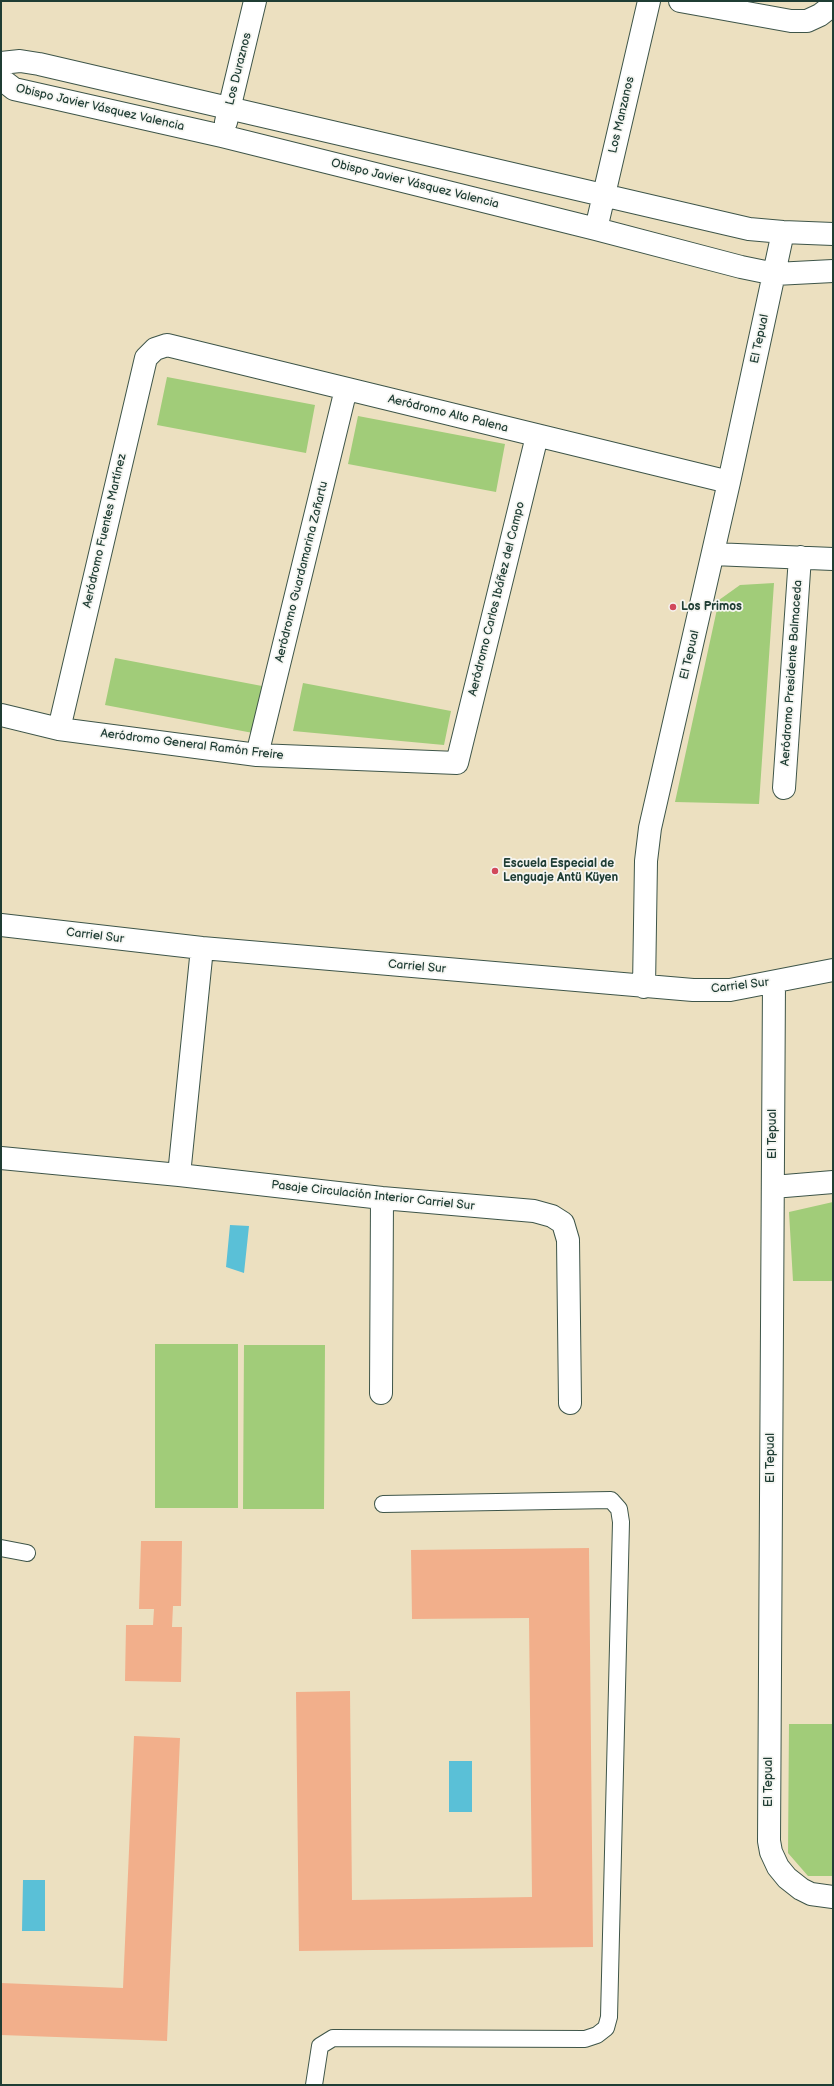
<!DOCTYPE html>
<meta charset="utf-8">
<style>
body{margin:0}
#map{position:relative;width:834px;height:2086px;overflow:hidden;background:#ece0c0;font-family:"Balsamiq Sans",sans-serif}
canvas{display:block}
.frame{position:absolute;inset:0;border:2px solid #1f3d34;pointer-events:none}
</style>
<div id="map">
<canvas width="834" height="2086"></canvas>
<div class="frame"></div>
</div>
<script>
const ctx = document.querySelector('canvas').getContext('2d');
ctx.lineJoin = 'round';
function fill(path, color) { ctx.fillStyle = color; ctx.fill(path, 'evenodd'); }
const poly = rows => new Path2D(rows.map(r => 'M' + r).join(''));
function strokePath(path, color, width, dash) { ctx.strokeStyle = color; ctx.lineWidth = width; ctx.lineCap = dash ? 'butt' : 'round'; ctx.setLineDash(dash || []); ctx.stroke(path); }
function write(font, color, halo, rows, align = 'center') {
  ctx.font = font + ' "Balsamiq Sans",sans-serif'; ctx.lineWidth = 3.5; ctx.setLineDash([]); ctx.textBaseline = 'middle'; ctx.strokeStyle = halo; ctx.fillStyle = color; for (const [text, x, y, turn = 0] of rows) {
    ctx.save(); ctx.translate(x, y); ctx.rotate((+turn || 0) * Math.PI / 180); ctx.textAlign = isNaN(turn) ? turn : align; if (halo) ctx.strokeText(text, 0, 0); ctx.fillText(text, 0, 0); ctx.restore();
  }
}
fill(poly([
 [167,377,315,405,306,453,157,425],
 [358,416,505,444,496,492,348,464],
 [774,583,759,804,675,802,719,600,740,585],
 [115,658,262,686,253,733,105,705],
 [303,683,451,711,444,745,293,731],
 [833,1202,833,1281,793,1281,789,1212],
 [155,1344,238,1344,238,1508,155,1508],
 [244,1345,325,1345,324,1509,243,1509],
 [789,1724,833,1724,833,1876,808,1876,788,1853]
]), '#a1cc79');
fill(poly([
 [230,1225,249,1226,244,1273,226,1267],
 [449,1761,472,1761,472,1812,449,1812],
 [23,1880,45,1880,45,1931,22,1931]
]), '#5ac0d7');
fill(poly([
 [141,1541,182,1541,181,1606,173,1606,172,1627,182,1627,181,1682,125,1681,126,1625,153,1625,154,1609,139,1609],
 [589,1548,593,1947,299,1951,296,1692,350,1691,352,1900,532,1897,529,1618,412,1619,411,1550],
 [134,1736,180,1738,167,2041,1,2035,1,1983,123,1988]
]), '#f2af8b');
const lane = poly([
 [1,1548,27,1553],
 [314,2085,320,2046,333,2038,585,2039,597,2035,606,2028,609,2017,621,1522,619,1509,611,1500,383,1504]
]);
const street = poly([
 [680,1,791,21,807,21,820,15,833,5],
 [1,63,20,61,39,64,749,229,783,232,833,234],
 [1,79,14,89,222,136,596,229,741,267,775,274,833,271],
 [226,122,255,1],
 [596,229,649,1],
 [713,554,833,559],
 [1,715,59,729,257,755,457,763,537,436],
 [59,729,146,358,155,349,167,345,729,482],
 [257,755,346,389],
 [784,788,800,557],
 [1,925,202,948,693,990,730,990,833,970],
 [774,982,769,1841,771,1852,778,1867,787,1878,801,1889,811,1894,833,1897],
 [644,987,646,861,650,828,729,482,783,232],
 [1,1158,179,1175,382,1198,534,1211,552,1216,563,1223,568,1240,570,1403],
 [179,1175,202,948],
 [773,1187,833,1182],
 [381,1393,382,1198]
]);
strokePath(lane, '#3e5549', 18);
strokePath(street, '#3e5549', 24);
strokePath(lane, '#fff', 16);
strokePath(street, '#fff', 22);
for (const [x, y, r, color] of [
 [673,607,4,"#d1495b"],
 [495,871,4,"#d1495b"]
]) { const dot = new Path2D(); dot.arc(x, y, r, 0, 2 * Math.PI); ctx.fillStyle = color; ctx.fill(dot); strokePath(dot, '#f6f6f2', 1.5); }
write('12px', '#1f3d34', '#f6f6f2', [
 ["Los Duraznos",239,69,-76],
 ["Obispo Javier Vásquez Valencia",100,108,13],
 ["Los Manzanos",622,115,-77],
 ["Obispo Javier Vásquez Valencia",415,184,14],
 ["El Tepual",760,339,-78],
 ["Aeródromo Alto Palena",448,414,14],
 ["Aeródromo Fuentes Martínez",105,531,-77],
 ["Aeródromo Guardamarina Zañartu",302,572,-76],
 ["Aeródromo Carlos Ibáñez del Campo",497,599,-76],
 ["El Tepual",690,655,-77],
 ["Aeródromo Presidente Balmaceda",792,673,-86],
 ["Aeródromo General Ramón Freire",192,745,7],
 ["Carriel Sur",95,936,7],
 ["Carriel Sur",417,967,5],
 ["Carriel Sur",740,986,-7],
 ["El Tepual",773,1134,-90],
 ["Pasaje Circulación Interior Carriel Sur",373,1196,6],
 ["El Tepual",771,1458,-90],
 ["El Tepual",769,1782,-90]
]);
write('bold 12px', '#1f3d34', '#f6f6f2', [
 ["Los Primos",681,607],
 ["Escuela Especial de",503,864],
 ["Lenguaje Antü Küyen",503,878]
], 'left');
</script>
